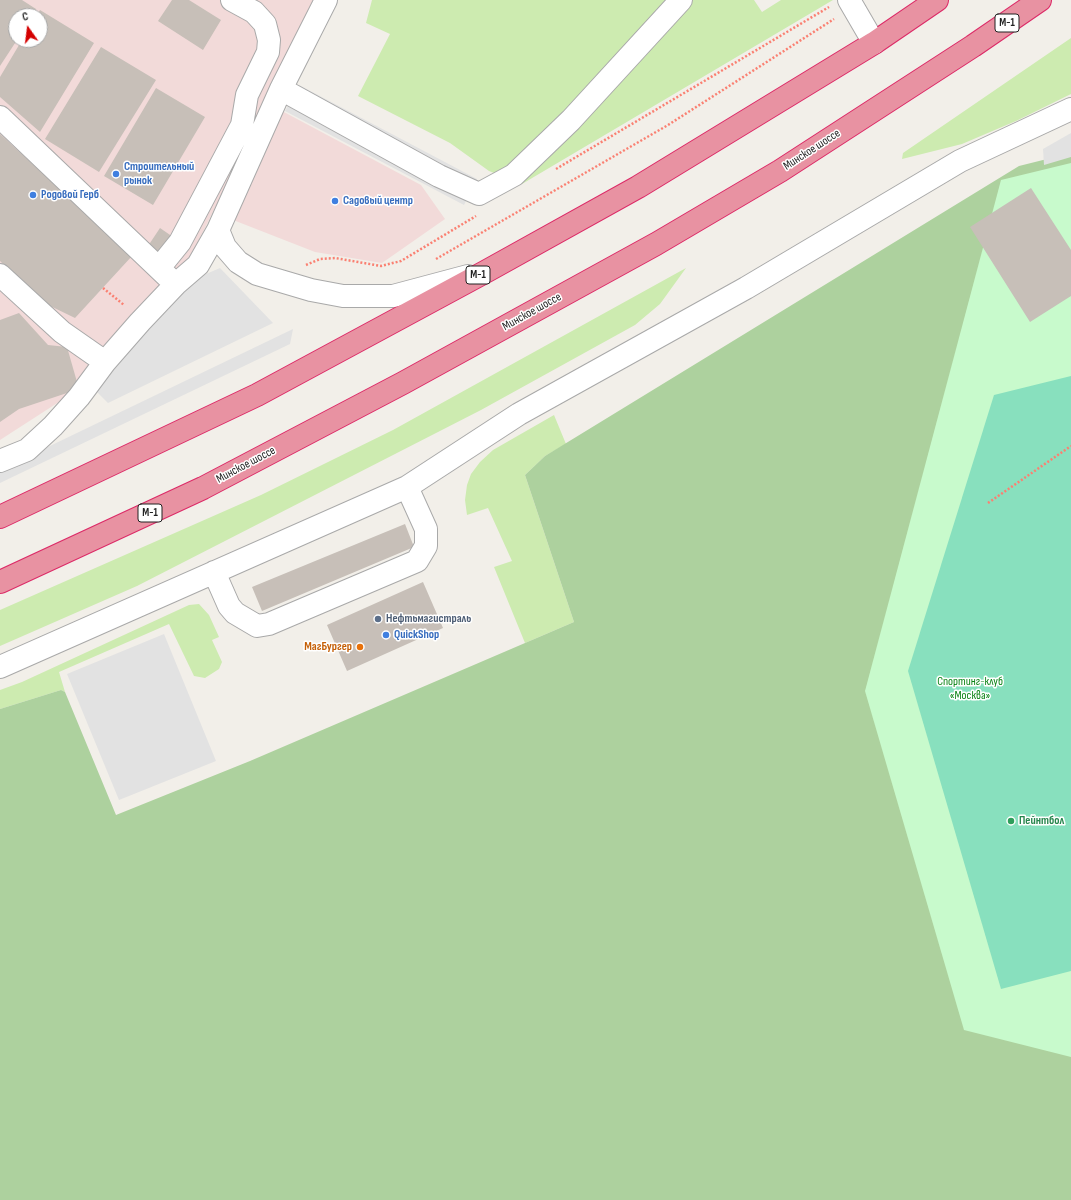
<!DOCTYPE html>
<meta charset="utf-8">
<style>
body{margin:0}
#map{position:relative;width:1071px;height:1200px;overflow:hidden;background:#f2efe9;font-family:"Sofia Sans Condensed",sans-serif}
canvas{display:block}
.north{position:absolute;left:8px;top:8px;width:40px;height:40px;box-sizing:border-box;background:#fff;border:1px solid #a7a7a7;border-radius:50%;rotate:346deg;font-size:11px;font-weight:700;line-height:16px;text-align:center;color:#222}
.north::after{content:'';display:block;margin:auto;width:14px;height:18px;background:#d40000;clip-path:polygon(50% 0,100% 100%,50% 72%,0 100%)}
</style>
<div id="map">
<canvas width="1071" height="1200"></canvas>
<div class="north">С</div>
</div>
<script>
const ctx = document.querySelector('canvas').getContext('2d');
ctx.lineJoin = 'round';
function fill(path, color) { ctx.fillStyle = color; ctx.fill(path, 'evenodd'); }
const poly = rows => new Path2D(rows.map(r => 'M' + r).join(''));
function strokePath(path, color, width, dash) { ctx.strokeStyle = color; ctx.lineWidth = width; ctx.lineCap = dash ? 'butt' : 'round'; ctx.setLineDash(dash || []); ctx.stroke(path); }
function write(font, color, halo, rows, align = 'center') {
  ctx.font = font + ' "Sofia Sans Condensed",sans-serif'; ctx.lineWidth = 3; ctx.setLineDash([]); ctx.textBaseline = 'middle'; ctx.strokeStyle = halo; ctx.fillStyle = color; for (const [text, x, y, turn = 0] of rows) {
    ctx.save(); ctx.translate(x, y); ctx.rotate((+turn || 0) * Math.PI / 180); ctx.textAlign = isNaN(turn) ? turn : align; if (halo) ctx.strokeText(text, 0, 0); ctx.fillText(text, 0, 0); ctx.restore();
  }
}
fill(poly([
 [0,0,314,0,273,91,190,258,112,337,79,389,0,440],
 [16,16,40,16,40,40,16,40],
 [282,111,421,185,445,219,382,263,315,252,228,218]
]), '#f2dad9');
fill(poly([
 [372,0,754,0,762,12,781,0,833,0,522,184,489,171,450,143,358,96,390,34,366,23],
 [1071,38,1071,94,1016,121,962,144,902,159,903,153],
 [686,268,660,304,635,325,481,410,137,586,0,646,0,610,261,495,393,430],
 [554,415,566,444,545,456,525,475,574,622,525,643,494,567,512,561,488,508,467,515,465,500,467,485,471,474,480,462,493,450],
 [199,604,209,615,219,637,212,640,222,662,219,669,205,678,194,676,169,624,59,672,65,692,61,690,0,709,0,690,22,682,189,605]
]), '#cdebb0');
fill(poly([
 [1071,153,1071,1200,0,1200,0,709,61,690,65,692,116,815,250,761,574,622,525,475,545,456,1019,166]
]), '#add19e');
fill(poly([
 [1071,163,1071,1057,964,1030,865,691,1001,180]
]), '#c8facc');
fill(poly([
 [1071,376,1071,971,1001,989,908,671,994,395]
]), '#88e0be');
fill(poly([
 [299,85,477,179,464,205,285,111],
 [1071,133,1071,157,1044,165,1043,149],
 [220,268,273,323,108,403,94,389,163,310,199,277],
 [293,329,290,344,0,483,0,470],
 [164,634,216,761,119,800,67,674]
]), '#e2e2e2');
fill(poly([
 [0,0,22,0,36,9,32,16,16,16,17,40,0,66],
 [172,0,189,0,221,20,203,50,158,21],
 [40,10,94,43,40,132,0,97,0,77,22,40,40,40,40,16,36,16],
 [101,47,156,80,99,172,45,139],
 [156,88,205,117,153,205,104,176],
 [0,134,132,256,75,318,42,302,0,261],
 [1031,188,1071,250,1071,296,1030,322,970,227],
 [160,228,173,237,161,255,148,246],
 [19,313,48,345,67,347,79,389,19,409,0,422,0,320],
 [405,524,414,547,262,611,252,587],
 [423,582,443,628,347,671,327,625]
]), '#c7bfb8');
const minor = poly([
 [849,0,874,43],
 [281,89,439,176,479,194,514,175,571,120,681,0],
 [0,117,169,278],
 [218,230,225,247,238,262,257,274,311,290,343,296,393,296,468,276],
 [159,268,180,242,242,125,247,95,268,52,269,40,265,24,254,12,232,0],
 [0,275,62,332,105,362],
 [0,461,27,450,53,426,79,397,105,362,140,322,176,284,198,265,218,230,281,89,326,0],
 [214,572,229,606,235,613,257,626,269,624,417,561,426,546,426,529,407,487],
 [0,667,407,487,519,414,746,288,960,161,1071,109]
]);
const highway = poly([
 [0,517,257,395,485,272,638,187,874,43,937,0],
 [0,582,203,488,403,383,656,244,780,171,973,46,1040,0]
]);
strokePath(minor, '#a9a9a9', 24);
strokePath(highway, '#dc2a67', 24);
strokePath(poly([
 [556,169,829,7],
 [436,259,668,125,834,19],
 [306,265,320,259,335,258,381,266,401,261,476,216],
 [103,288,124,305],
 [988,503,1071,446]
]), '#fa8072', 2.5, [2, 2]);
strokePath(minor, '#fff', 22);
strokePath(highway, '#e892a2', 22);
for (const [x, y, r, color] of [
 [116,174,4,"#3f7fe0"],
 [33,195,4,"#3f7fe0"],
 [335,201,4,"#3f7fe0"],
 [378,619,4,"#5c6f8a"],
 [386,635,4,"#3f7fe0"],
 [360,647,4,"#e8710a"],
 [1011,821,4,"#2e9e5b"]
]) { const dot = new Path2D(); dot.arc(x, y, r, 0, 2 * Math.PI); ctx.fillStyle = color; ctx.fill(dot); strokePath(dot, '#fff', 1.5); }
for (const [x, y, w] of [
 [1007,23,24],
 [478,275,24],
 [150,513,24]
]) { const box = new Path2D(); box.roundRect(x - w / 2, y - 9, w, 18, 3); ctx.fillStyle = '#fff'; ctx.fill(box); strokePath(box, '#222', 1); }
write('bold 11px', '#222', null, [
 ["М-1",1007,23],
 ["М-1",478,275],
 ["М-1",150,513]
]);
write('12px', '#222', '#fff', [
 ["Минское шоссе",812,150,-33],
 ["Минское шоссе",532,312,-29],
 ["Минское шоссе",246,465,-28]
]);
write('bold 12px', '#366cbe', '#fff', [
 ["Строительный",124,167],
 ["рынок",124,181],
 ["Родовой Герб",41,195],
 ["Садовый центр",343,201],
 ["QuickShop",394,635]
], 'left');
write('bold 12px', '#4e5e75', '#fff', [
 ["Нефтьмагистраль",386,619]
], 'left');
write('bold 12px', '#c56008', '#fff', [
 ["МагБургер",352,647]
], 'right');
write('12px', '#0c8416', '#fff', [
 ["Спортинг-клуб",970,682],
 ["«Москва»",970,696]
]);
write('bold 12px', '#27864d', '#fff', [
 ["Пейнтбол",1019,821]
], 'left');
</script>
